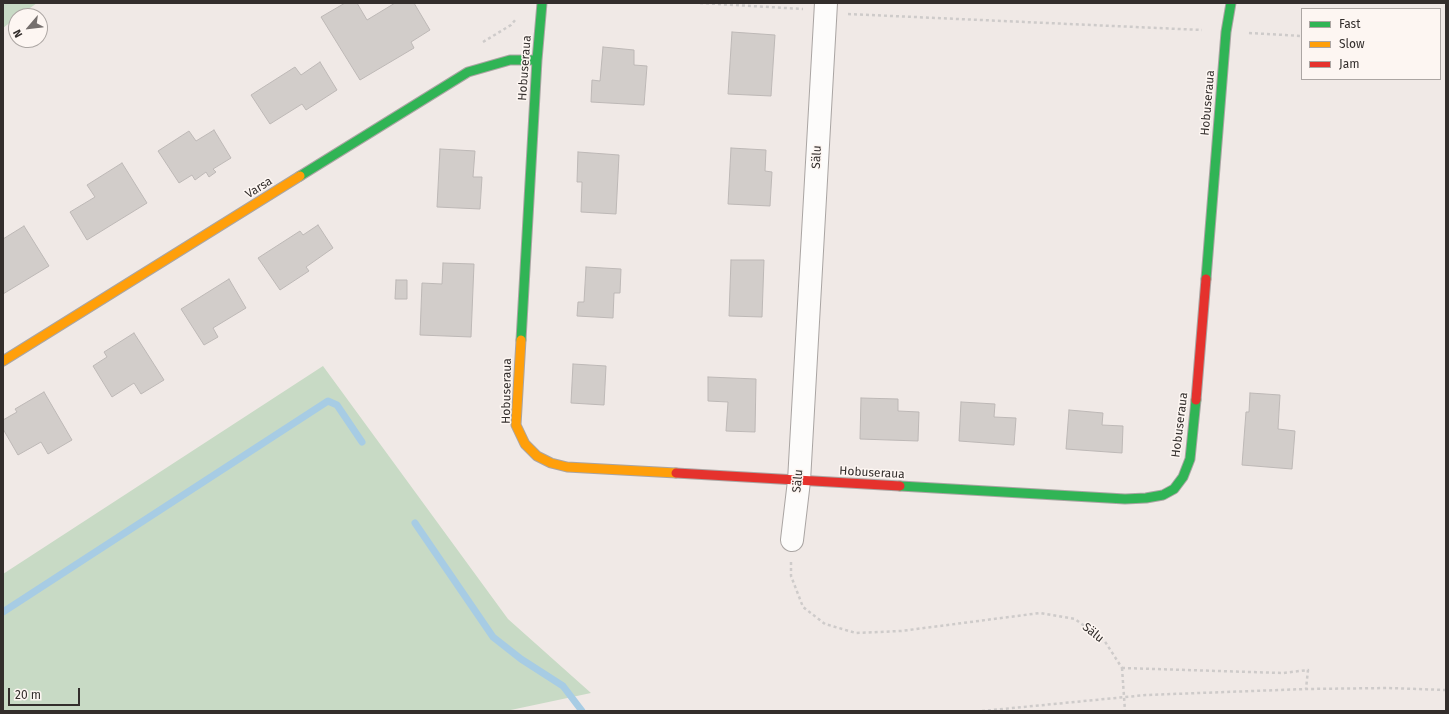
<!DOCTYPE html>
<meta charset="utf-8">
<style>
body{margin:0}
#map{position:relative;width:1449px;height:714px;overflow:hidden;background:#f0e9e6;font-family:"Fira Sans",sans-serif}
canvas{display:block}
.frame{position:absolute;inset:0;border:4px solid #332e2c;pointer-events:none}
.legend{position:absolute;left:1301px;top:8px;width:140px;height:72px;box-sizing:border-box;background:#fdf6f2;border:1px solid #aca6a3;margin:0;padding:5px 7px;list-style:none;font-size:12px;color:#332e2c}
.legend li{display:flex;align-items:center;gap:8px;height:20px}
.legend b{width:20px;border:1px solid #aca6a3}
.north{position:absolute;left:8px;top:8px;width:40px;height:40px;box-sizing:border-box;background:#fdf6f2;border:1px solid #aca6a3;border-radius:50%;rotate:242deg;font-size:11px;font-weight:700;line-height:16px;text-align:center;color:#332e2c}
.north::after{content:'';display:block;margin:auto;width:14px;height:18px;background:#756f6d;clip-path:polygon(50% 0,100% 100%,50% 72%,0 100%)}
.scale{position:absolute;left:8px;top:688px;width:72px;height:18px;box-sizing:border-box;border:2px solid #332e2c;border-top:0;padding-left:5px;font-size:12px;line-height:14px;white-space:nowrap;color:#332e2c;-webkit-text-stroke:3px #fdf6f2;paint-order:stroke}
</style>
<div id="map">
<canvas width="1449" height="714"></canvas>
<div class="frame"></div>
<ul class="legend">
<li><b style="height:5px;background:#30b455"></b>Fast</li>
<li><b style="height:5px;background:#ff9f0a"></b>Slow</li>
<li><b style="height:5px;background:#e5322d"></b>Jam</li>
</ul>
<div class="north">N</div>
<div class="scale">20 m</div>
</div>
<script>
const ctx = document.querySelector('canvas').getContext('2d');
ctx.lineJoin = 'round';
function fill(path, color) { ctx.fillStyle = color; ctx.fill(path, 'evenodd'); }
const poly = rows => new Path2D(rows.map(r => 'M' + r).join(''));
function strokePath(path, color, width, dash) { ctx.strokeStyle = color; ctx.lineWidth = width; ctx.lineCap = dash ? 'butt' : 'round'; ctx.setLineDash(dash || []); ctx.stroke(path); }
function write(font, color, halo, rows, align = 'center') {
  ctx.font = font + ' "Fira Sans",sans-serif'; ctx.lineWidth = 3; ctx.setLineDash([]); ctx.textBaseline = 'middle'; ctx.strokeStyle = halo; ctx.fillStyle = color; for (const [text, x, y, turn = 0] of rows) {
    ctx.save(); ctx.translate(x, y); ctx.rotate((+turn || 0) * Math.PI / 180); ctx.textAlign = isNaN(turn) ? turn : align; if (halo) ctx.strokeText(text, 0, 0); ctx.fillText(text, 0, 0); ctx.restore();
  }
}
fill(poly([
 [3,3,37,3,19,16,16,16,16,18,3,28],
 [323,366,508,619,591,693,506,711,3,711,3,574]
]), '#c8dac5');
strokePath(poly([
 [415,523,493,637,521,659,563,686,582,711],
 [3,612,328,401,337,405,362,442]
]), '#a7cce4', 7);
const building = poly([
 [345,3,357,3,367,20,395,3,414,3,430,30,411,42,414,48,360,80,321,17,345,3],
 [732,32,775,35,771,96,728,94,732,32],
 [603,47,634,50,634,65,647,66,644,105,591,102,592,80,600,81,603,47],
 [320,62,337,90,306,110,302,104,270,124,251,95,295,67,301,75,320,62],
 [214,130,231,158,213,169,216,172,209,177,206,172,195,180,192,175,179,183,158,151,189,131,196,141,214,130],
 [731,148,766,150,765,171,772,172,770,206,728,204,731,148],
 [440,149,475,151,473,177,482,177,480,209,437,207,440,149],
 [578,152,619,155,616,214,581,212,582,182,577,182,578,152],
 [122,163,147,203,87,240,70,212,95,197,87,185,122,163],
 [318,225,333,248,306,267,309,271,280,290,258,258,300,231,303,235,318,225],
 [24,226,49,266,3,294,3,239,24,226],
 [731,260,764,260,762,317,729,316,731,260],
 [443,263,474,264,471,337,420,335,422,283,442,284,443,263],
 [586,267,621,269,620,293,614,293,613,318,577,316,578,302,584,302,586,267],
 [229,279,246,308,213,328,218,337,204,345,181,309,229,279],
 [396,280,407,280,407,299,395,299,396,280],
 [134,333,164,380,141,394,134,383,112,397,93,366,107,357,104,352,134,333],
 [573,364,606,366,604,405,571,403,573,364],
 [708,377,756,379,755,432,726,431,728,402,708,401,708,377],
 [44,392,72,440,48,454,41,442,18,455,3,429,3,420,17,412,15,409,44,392],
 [1250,393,1280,395,1278,429,1295,431,1292,469,1242,465,1246,412,1249,412,1250,393],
 [861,398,898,399,898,411,919,412,918,441,860,439,861,398],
 [961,402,995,404,994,417,1016,418,1014,445,959,441,961,402],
 [1069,410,1103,413,1102,425,1123,426,1122,453,1066,449,1069,410]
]);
fill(building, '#d2cdca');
strokePath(building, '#bdb8b6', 1);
const street = poly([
 [792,540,799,481,826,3]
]);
const fast = poly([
 [300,176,468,72,510,60,537,60],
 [1206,279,1226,32,1231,3],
 [521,340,537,60,542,3],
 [900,486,1125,499,1146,498,1163,495,1174,489,1183,477,1190,459,1196,400]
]);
const slow = poly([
 [521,340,516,425,525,444,537,456,551,463,567,467,676,473],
 [3,361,300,176]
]);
const jam = poly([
 [1196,400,1206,279],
 [676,473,900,486]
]);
strokePath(street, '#aaa5a3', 24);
strokePath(fast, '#aaa5a3', 11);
strokePath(slow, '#aaa5a3', 11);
strokePath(jam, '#aaa5a3', 11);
strokePath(poly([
 [700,3,803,9],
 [848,14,1202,30],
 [1249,33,1302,36],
 [483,42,511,25,516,19],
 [791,562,791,576,803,607,825,624,856,633,901,631,1040,613,1075,619,1104,640,1122,668],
 [1122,668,1283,673,1308,670,1306,689],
 [1122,668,1125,711]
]), '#cecbca', 2.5, [3, 3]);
strokePath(street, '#fdfcfb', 22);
strokePath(fast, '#30b455', 9);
strokePath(slow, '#ff9f0a', 9);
strokePath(jam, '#e5322d', 9);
strokePath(poly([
 [982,711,1146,695,1306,689,1388,688,1446,690]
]), '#cecbca', 2.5, [3, 3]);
write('12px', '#332e2c', '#fdf6f2', [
 ["Hobuseraua",525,68,-86],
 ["Hobuseraua",1208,103,-85],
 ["Sälu",817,157,-87],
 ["Varsa",259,188,-32],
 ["Hobuseraua",507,391,-89],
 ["Hobuseraua",1180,425,-83],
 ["Hobuseraua",872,473,3],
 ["Sälu",798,481,-85],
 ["Sälu",1093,633,39]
]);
</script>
